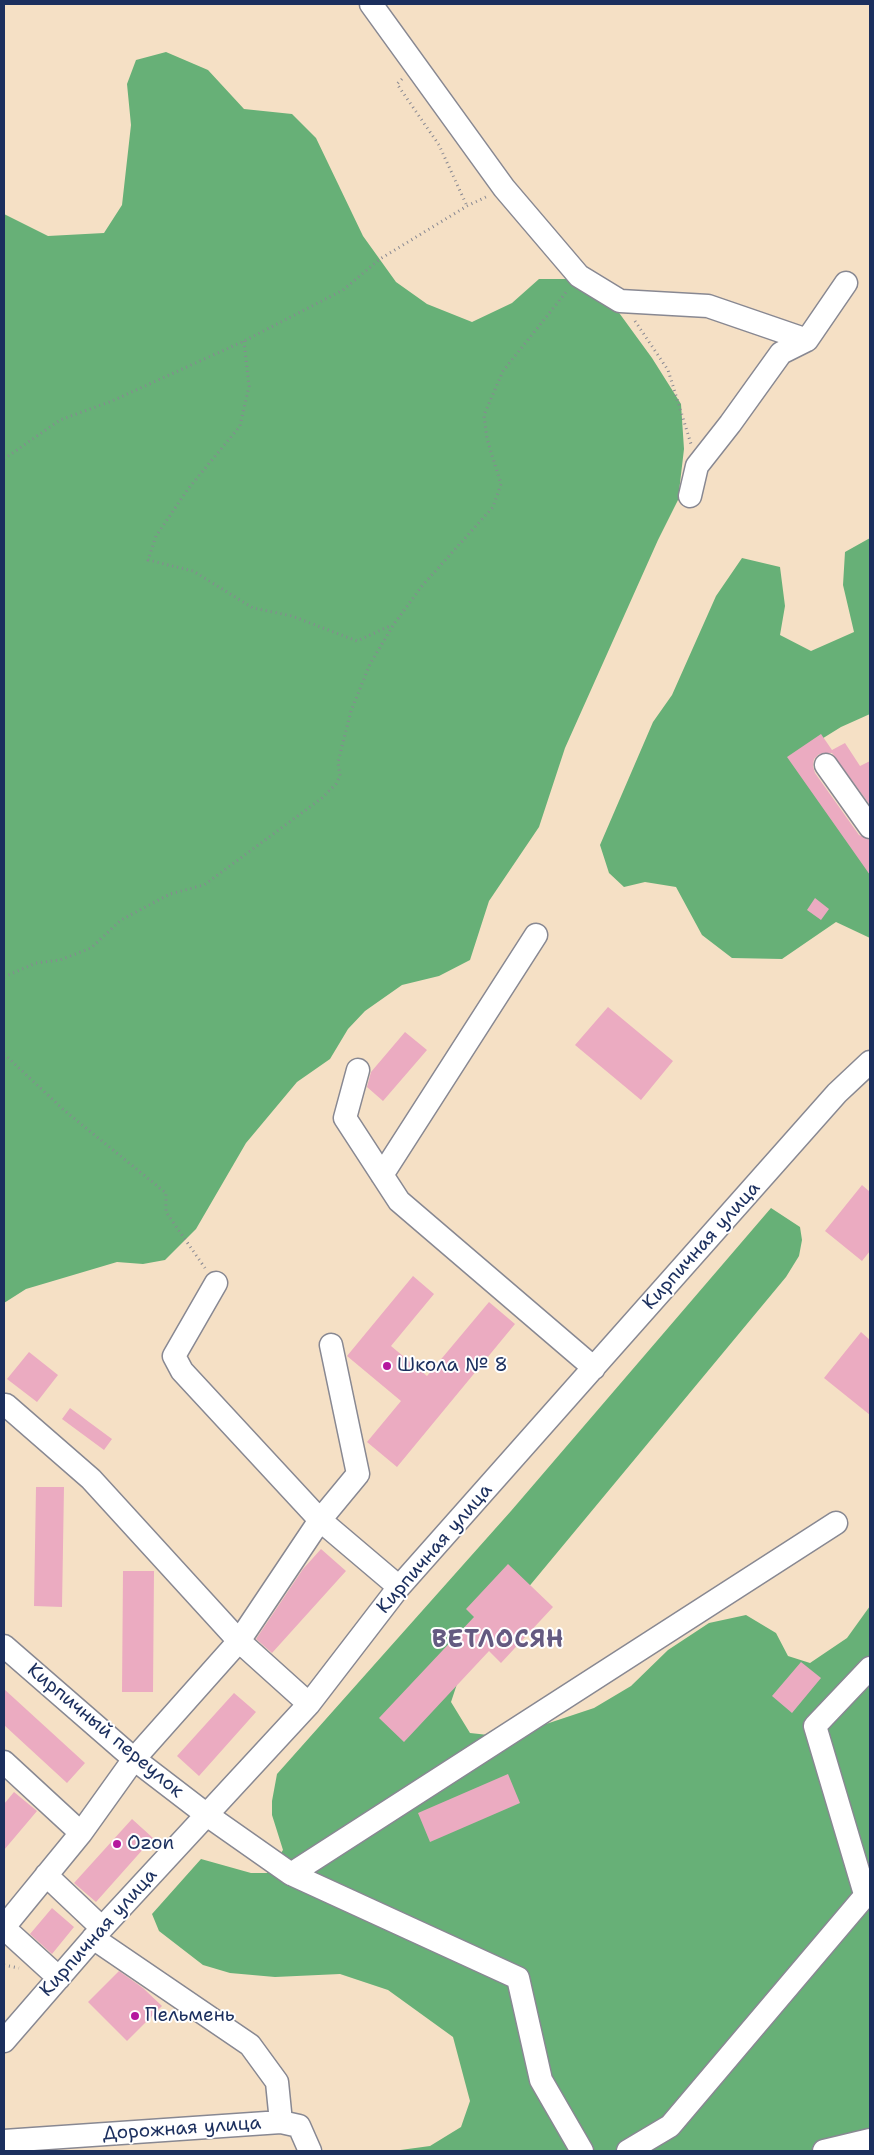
<!DOCTYPE html>
<meta charset="utf-8">
<style>
body{margin:0}
#map{position:relative;width:874px;height:2155px;overflow:hidden;background:#f5e0c5;font-family:"Shantell Sans",sans-serif}
canvas{display:block}
.frame{position:absolute;inset:0;border:5px solid #1b2f5e;pointer-events:none}
</style>
<div id="map">
<canvas width="874" height="2155"></canvas>
<div class="frame"></div>
</div>
<script>
const ctx = document.querySelector('canvas').getContext('2d');
ctx.lineJoin = 'round';
function fill(path, color) { ctx.fillStyle = color; ctx.fill(path, 'evenodd'); }
const poly = rows => new Path2D(rows.map(r => 'M' + r).join(''));
function strokePath(path, color, width, dash) { ctx.strokeStyle = color; ctx.lineWidth = width; ctx.lineCap = dash ? 'butt' : 'round'; ctx.setLineDash(dash || []); ctx.stroke(path); }
function write(font, color, halo, rows, align = 'center') {
  ctx.font = font + ' "Shantell Sans",sans-serif'; ctx.lineWidth = 4; ctx.setLineDash([]); ctx.textBaseline = 'middle'; ctx.strokeStyle = halo; ctx.fillStyle = color; for (const [text, x, y, turn = 0] of rows) {
    ctx.save(); ctx.translate(x, y); ctx.rotate((+turn || 0) * Math.PI / 180); ctx.textAlign = isNaN(turn) ? turn : align; if (halo) ctx.strokeText(text, 0, 0); ctx.fillText(text, 0, 0); ctx.restore();
  }
}
fill(poly([
 [166,52,208,70,244,109,292,114,316,138,363,236,396,282,427,304,472,322,512,303,539,279,582,279,617,310,652,358,681,404,684,449,678,500,658,540,565,748,539,827,489,901,470,960,439,976,402,985,365,1011,348,1029,330,1059,297,1082,246,1143,196,1229,165,1260,143,1264,117,1262,26,1289,4,1303,4,214,48,236,104,233,122,205,131,125,127,84,136,60],
 [870,538,870,714,841,727,812,745,810,771,870,874,870,938,836,922,782,959,732,958,702,935,676,887,645,882,624,887,609,873,600,845,653,722,672,695,716,596,742,558,780,567,785,606,780,635,811,651,854,632,843,585,845,552],
 [771,1208,800,1227,802,1240,799,1256,786,1277,463,1666,451,1702,470,1733,507,1737,594,1708,631,1686,668,1650,709,1623,746,1615,776,1633,788,1656,810,1663,847,1638,870,1606,870,2151,393,2151,430,2146,461,2127,470,2101,453,2037,388,1990,340,1974,275,1977,230,1973,203,1965,159,1931,152,1914,201,1859,251,1873,267,1873,283,1850,272,1815,272,1801,277,1774,511,1511]
]), '#67b077');
fill(poly([
 [821,734,832,750,845,743,860,766,870,761,870,805,832,753,819,754,814,759,813,766,815,773,859,835,870,840,870,875,787,757],
 [815,898,829,909,821,920,807,910],
 [608,1007,673,1061,641,1100,575,1045],
 [405,1032,427,1050,383,1101,367,1087,371,1072],
 [862,1185,870,1192,870,1251,862,1261,825,1231],
 [413,1276,434,1294,391,1346,427,1376,489,1302,515,1324,397,1467,367,1442,401,1401,347,1356],
 [861,1332,870,1340,870,1415,824,1378],
 [29,1352,58,1375,37,1402,7,1379],
 [70,1408,112,1439,104,1450,62,1419],
 [36,1487,64,1487,62,1607,34,1606],
 [321,1549,346,1571,272,1653,256,1639,303,1569],
 [508,1564,553,1607,501,1663,489,1651,404,1742,379,1718,474,1617,466,1609],
 [123,1571,154,1571,153,1692,122,1692],
 [801,1662,821,1678,792,1713,772,1696],
 [4,1689,85,1763,67,1783,4,1725],
 [234,1693,256,1712,199,1776,177,1756],
 [508,1774,520,1803,430,1842,418,1813],
 [14,1792,37,1811,4,1850,4,1804],
 [132,1819,153,1838,96,1902,74,1883],
 [52,1908,74,1927,52,1954,30,1934],
 [119,1971,143,1988,162,2006,127,2041,88,2002]
]), '#ebabc1');
const minor = poly([
 [371,4,504,188,579,276,620,301,708,306,807,340],
 [690,496,697,466,730,424,781,353,807,340,846,283],
 [826,765,870,827],
 [358,1070,345,1118,399,1201,594,1368],
 [382,1175,536,935],
 [216,1283,174,1356,182,1371,320,1520,399,1587],
 [6,1405,91,1479,239,1641,309,1704],
 [4,1646,134,1759,207,1815,291,1874,836,1523],
 [4,1762,81,1833],
 [291,1874,518,1978,541,2080,582,2151],
 [46,1875,102,1928],
 [865,1894,815,1726,870,1668],
 [4,1927,81,1833,134,1759,239,1641,320,1520,358,1474,331,1345],
 [4,1928,59,1978],
 [93,1938,250,2045,277,2082,281,2122],
 [4,2041,102,1928,309,1704,399,1587,837,1093,870,1062],
 [4,2141,281,2122,299,2126,310,2151],
 [628,2151,670,2126,870,1890],
 [824,2151,870,2140]
]);
strokePath(minor, '#888892', 25);
strokePath(poly([
 [402,79,397,84,439,145,467,206],
 [635,321,668,370,691,444],
 [244,341,249,386,240,426,188,489,156,536,148,560,193,571,253,608,292,616,357,641,392,625],
 [4,459,60,420,112,401,244,341,343,290,380,259,467,206,488,196],
 [4,977,36,963,60,960,91,948,121,920,170,894,204,885,322,798,336,784,340,776,338,762,351,711,370,664,394,624,422,586,493,507,501,484,487,439,484,415,503,371,567,291],
 [4,1054,65,1111,166,1193,166,1212,205,1268],
 [4,1965,19,1968]
]), '#888892', 3, [1, 4]);
strokePath(minor, '#fff', 22);
for (const [x, y, r, color] of [
 [387,1366,5,"#b5179e"],
 [117,1844,5,"#b5179e"],
 [135,2016,5,"#b5179e"]
]) { const dot = new Path2D(); dot.arc(x, y, r, 0, 2 * Math.PI); ctx.fillStyle = color; ctx.fill(dot); strokePath(dot, '#fff', 2); }
write('19px', '#1b2f5e', '#fff', [
 ["Кирпичная улица",702,1246,-48],
 ["Кирпичная улица",435,1549,-49],
 ["Кирпичный переулок",105,1731,40],
 ["Кирпичная улица",99,1933,-48],
 ["Дорожная улица",182,2129,-4]
]);
write('19px', '#1b2f5e', '#fff', [
 ["Школа № 8",397,1366],
 ["Ozon",127,1844],
 ["Пельмень",145,2016]
], 'left');
ctx.letterSpacing = '1px';
write('bold 24px', '#645a81', '#fff', [
 ["ВЕТЛОСЯН",498,1641]
]);
ctx.letterSpacing = '0px';
</script>
